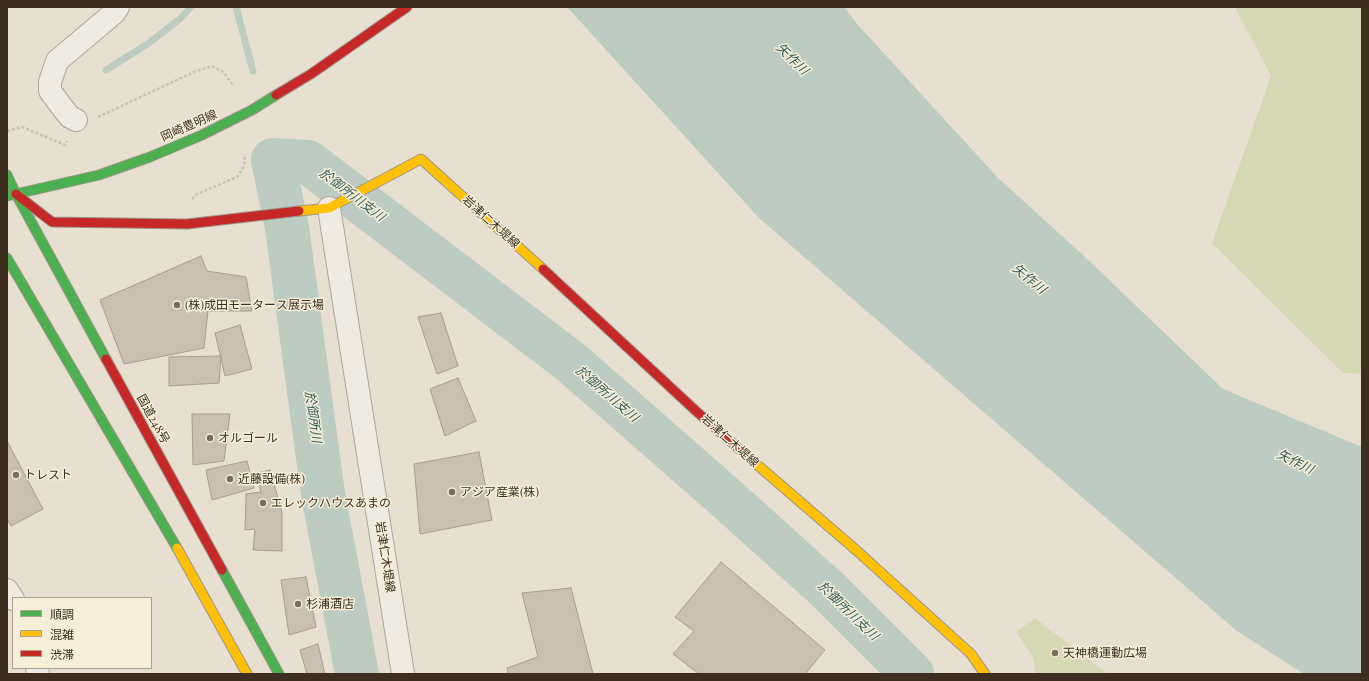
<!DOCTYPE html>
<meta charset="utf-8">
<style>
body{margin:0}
#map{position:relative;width:1369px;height:681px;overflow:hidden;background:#e7e0d1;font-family:"Playfair Display","Noto Sans JP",serif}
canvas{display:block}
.frame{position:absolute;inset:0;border:8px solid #3d2e20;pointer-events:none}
.legend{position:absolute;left:12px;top:597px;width:140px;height:72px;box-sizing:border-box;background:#f7eed8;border:1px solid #ada18e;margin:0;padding:5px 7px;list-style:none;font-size:12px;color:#3d2e20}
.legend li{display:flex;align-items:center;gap:8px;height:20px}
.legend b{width:20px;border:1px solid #ada18e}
</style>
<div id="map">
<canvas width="1369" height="681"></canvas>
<div class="frame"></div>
<ul class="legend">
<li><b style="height:5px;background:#4caf50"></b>順調</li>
<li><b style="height:5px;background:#ffc107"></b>混雑</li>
<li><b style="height:5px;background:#c62828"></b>渋滞</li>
</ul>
</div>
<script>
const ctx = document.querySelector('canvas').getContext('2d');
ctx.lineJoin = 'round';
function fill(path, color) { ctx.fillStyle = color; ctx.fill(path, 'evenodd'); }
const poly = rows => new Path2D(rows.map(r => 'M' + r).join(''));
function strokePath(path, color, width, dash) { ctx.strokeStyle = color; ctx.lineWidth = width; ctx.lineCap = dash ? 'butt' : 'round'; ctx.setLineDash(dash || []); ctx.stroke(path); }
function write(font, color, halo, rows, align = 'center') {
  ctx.font = font + ' "Playfair Display","Noto Sans JP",serif'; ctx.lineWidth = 3; ctx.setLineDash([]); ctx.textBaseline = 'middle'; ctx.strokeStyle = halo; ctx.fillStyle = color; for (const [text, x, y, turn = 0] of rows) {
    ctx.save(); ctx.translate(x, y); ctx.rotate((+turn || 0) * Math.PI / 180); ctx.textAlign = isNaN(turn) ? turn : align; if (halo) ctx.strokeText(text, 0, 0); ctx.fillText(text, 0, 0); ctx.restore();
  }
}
fill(poly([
 [1235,7,1362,7,1362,374,1343,373,1212,243,1271,76],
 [1035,618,1089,660,1108,674,1036,674,1033,657,1016,632]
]), '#d6d7b3');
fill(poly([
 [567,7,844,7,858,25,998,178,1083,255,1223,389,1362,447,1362,674,1304,674,1237,631,759,218]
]), '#bcccc2');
strokePath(poly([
 [236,7,253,71],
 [106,70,149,43,181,18,191,7],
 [271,142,273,160]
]), '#bcccc2', 7);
strokePath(poly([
 [357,674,323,494,287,228,273,160,308,162,572,363,726,498,826,588,912,674]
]), '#bcccc2', 44);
const building = poly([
 [201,256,207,271,246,277,252,311,208,311,204,348,124,364,100,300,201,256],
 [441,313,458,366,437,374,418,317,441,313],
 [240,325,252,369,225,376,215,333,240,325],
 [221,356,219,383,169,386,169,357,221,356],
 [458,378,476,421,445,436,430,389,458,378],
 [192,414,230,414,224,461,193,465,192,414],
 [7,441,43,509,11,526,7,519,7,441],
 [479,452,492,520,420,534,414,464,479,452],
 [247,461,254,488,212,500,206,470,247,461],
 [270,470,282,512,282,551,253,550,255,529,245,530,246,494,261,492,257,473,270,470],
 [721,562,825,650,806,673,807,674,699,674,673,654,694,631,675,617,721,562],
 [306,577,316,627,289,635,281,580,306,577],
 [571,588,593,674,508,674,507,668,538,657,522,593,571,588],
 [318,644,325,674,307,674,300,650,318,644]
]);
fill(building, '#cbbfb2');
strokePath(building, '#a89c90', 1);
const street = poly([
 [76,120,70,117,65,111,50,91,50,82,57,61,114,13,118,7],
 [329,208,403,674],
 [7,590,13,599],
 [37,668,38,674]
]);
const fast = poly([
 [7,175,16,194,106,359],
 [7,196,99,175,150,157,202,135,252,110,276,95],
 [7,258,177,548],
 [222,570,279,674]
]);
const slow = poly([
 [299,211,329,208,421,159,543,269],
 [747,456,856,550,971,654,985,674],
 [177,548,247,674]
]);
const jam = poly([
 [276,95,311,74,407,7],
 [16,194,52,222,187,224,299,211],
 [543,269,696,411,747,456],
 [106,359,222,570]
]);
strokePath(street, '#ada599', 24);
strokePath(fast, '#9c958a', 11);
strokePath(slow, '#9c958a', 11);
strokePath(jam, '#9c958a', 11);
strokePath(poly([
 [98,117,196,71,212,66,223,72,234,86],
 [7,131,22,127,65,145,67,141],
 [192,199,197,194,237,177,244,166,245,154]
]), '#c8c2b9', 2.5, [3, 2]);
strokePath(street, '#efebe3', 22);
strokePath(fast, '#4caf50', 9);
strokePath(slow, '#ffc107', 9);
strokePath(jam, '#c62828', 9);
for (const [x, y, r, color] of [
 [177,305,4,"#786c5e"],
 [210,438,4,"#786c5e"],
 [16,475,4,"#786c5e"],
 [230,479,4,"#786c5e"],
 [452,492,4,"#786c5e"],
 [263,503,4,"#786c5e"],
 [298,604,4,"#786c5e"],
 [1055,653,4,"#786c5e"]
]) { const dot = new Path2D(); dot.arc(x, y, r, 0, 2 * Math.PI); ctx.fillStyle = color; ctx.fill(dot); strokePath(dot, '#f7eed8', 1.5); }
write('12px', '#3d2e20', '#f7eed8', [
 ["岡崎豊明線",189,126,-24],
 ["岩津仁木堤線",491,222,42],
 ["国道248号",153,419,61],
 ["岩津仁木堤線",730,441,42],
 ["岩津仁木堤線",385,557,81]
]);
write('12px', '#3d2e20', '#f7eed8', [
 ["(株)成田モータース展示場",185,305],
 ["オルゴール",218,438],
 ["トレスト",24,475],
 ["近藤設備(株)",238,479],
 ["アジア産業(株)",460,492],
 ["エレックハウスあまの",271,503],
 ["杉浦酒店",306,604],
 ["天神橋運動広場",1063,653]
], 'left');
write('italic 13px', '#2f5d5a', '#f7eed8', [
 ["矢作川",792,59,44],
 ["於御所川支川",352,195,37],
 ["矢作川",1029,279,39],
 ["於御所川支川",607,394,41],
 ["於御所川",313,417,82],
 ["矢作川",1295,462,26],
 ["於御所川支川",848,611,44]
]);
</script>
